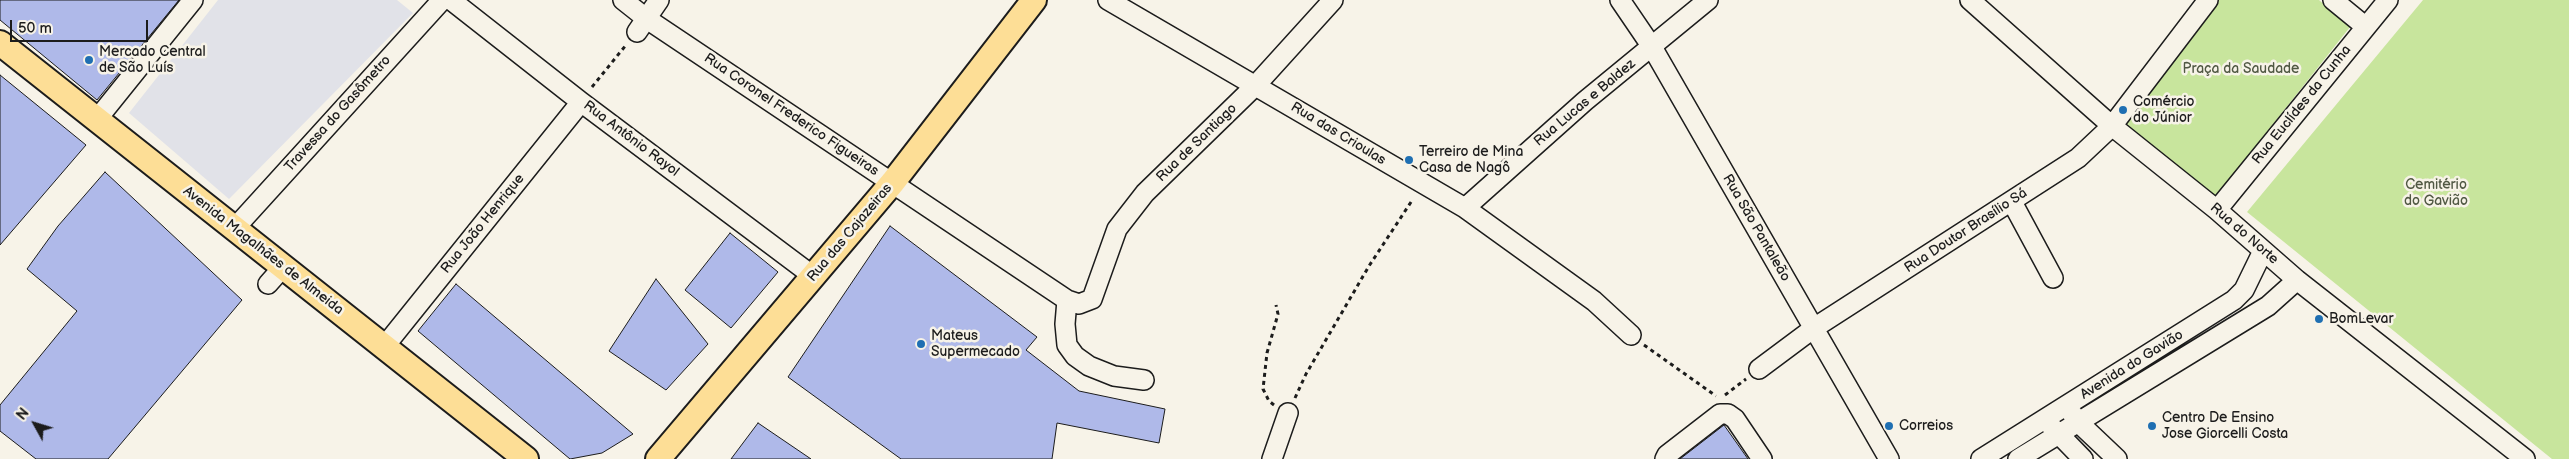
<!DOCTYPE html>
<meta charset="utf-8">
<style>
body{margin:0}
#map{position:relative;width:2569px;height:459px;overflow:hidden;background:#f7f3e8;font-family:"Balsamiq Sans",sans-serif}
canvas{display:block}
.north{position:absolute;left:10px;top:399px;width:50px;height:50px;-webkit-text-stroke:4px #f7f3e8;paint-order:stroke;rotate:309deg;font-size:14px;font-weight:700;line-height:20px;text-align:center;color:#1c1c1c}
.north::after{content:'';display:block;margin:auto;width:18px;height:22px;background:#1c1c1c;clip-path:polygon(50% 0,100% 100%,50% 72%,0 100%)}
.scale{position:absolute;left:10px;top:20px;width:138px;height:22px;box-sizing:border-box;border:2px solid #1c1c1c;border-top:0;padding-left:6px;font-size:15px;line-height:18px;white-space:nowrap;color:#1c1c1c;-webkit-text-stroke:4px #f7f3e8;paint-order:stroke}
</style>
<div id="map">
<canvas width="2569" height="459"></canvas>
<div class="north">N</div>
<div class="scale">50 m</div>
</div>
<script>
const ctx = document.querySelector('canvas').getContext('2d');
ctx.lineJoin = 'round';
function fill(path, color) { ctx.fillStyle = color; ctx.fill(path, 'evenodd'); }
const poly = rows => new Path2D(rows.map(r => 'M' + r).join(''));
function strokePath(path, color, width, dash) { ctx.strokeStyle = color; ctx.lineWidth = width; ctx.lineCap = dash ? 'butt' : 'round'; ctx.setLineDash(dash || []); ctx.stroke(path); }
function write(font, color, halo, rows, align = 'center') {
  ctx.font = font + ' "Balsamiq Sans",sans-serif'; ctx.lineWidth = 5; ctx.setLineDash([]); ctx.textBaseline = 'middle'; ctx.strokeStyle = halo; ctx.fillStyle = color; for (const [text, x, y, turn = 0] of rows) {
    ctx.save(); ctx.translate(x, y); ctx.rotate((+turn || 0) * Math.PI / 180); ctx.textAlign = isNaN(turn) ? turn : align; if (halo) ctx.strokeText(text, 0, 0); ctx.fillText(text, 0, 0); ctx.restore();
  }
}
fill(poly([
 [218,0,397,0,413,13,229,199,129,113]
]), '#e1e2e8');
fill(poly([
 [2219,0,2319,0,2350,27,2216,196,2124,126],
 [2423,0,2569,0,2569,459,2552,459,2247,212]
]), '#c8e59d');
const building = poly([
 [0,0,179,0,97,100,0,20,0,0],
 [0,75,86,145,0,245,0,75],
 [105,172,242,300,108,459,36,459,0,431,0,405,77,311,27,269,58,226,105,172],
 [890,226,1037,337,1026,350,1079,391,1165,409,1159,443,1057,423,1052,459,901,459,788,377,890,226],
 [730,233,778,272,731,328,685,290,730,233],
 [656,279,708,344,666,390,609,351,656,279],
 [456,284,633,434,602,453,570,459,418,331,456,284],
 [758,423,811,459,731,459,758,423],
 [1724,425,1748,459,1680,459,1724,425]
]);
fill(building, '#afb9e9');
strokePath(building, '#1c1c1c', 1);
const minor = poly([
 [451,0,581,102,813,276],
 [623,0,647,19,1067,300,1079,304,1092,299,1117,229,1145,193,1256,85,1333,0],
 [1108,0,1465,208,1594,301,1631,335],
 [1620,0,1652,47,1889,459],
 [1970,0,2112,126,2217,210,2297,280,2525,459],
 [2333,0,2366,27],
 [637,32,659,0],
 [98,118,193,0],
 [2012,202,2053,278],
 [1465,208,1585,101,1708,0],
 [2217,210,2388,0],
 [234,229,442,0],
 [268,284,283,267],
 [1067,300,1065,324,1067,345,1075,356,1089,366,1114,376,1144,380],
 [384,347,581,102],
 [1759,369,1814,328,2078,158,2112,126,2208,0],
 [2071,412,2078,422,2117,459],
 [2051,426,2083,459],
 [1272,459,1288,413],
 [1665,459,1667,455,1720,414,1728,414,1735,419,1762,459],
 [1981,459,2234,300,2244,290,2263,251],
 [2018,459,2268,306,2297,280]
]);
const major = poly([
 [0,43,526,459],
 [658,459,893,182,1034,0]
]);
strokePath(minor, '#1c1c1c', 22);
strokePath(major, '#1c1c1c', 28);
strokePath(poly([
 [592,87,626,45],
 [1644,345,1716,396],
 [1725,395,1746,379],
 [1295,398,1306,374,1369,266,1413,199],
 [1274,405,1269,401,1263,389,1267,353,1278,314,1276,305]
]), '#1c1c1c', 3, [4, 4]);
strokePath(minor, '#f7f3e8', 19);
strokePath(major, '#fdde96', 24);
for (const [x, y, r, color] of [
 [89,60,5,"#1f6fb2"],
 [2123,110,5,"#1f6fb2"],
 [1409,160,5,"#1f6fb2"],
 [2319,319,5,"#1f6fb2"],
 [921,344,5,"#1f6fb2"],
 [1889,426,5,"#1f6fb2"],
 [2152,426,5,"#1f6fb2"]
]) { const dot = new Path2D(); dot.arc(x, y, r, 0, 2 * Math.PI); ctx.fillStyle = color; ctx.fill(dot); strokePath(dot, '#f7f3e8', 2); }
write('14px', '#1c1c1c', '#f7f3e8', [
 ["Mercado Central",99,52],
 ["de São Luís",99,68],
 ["Comércio",2133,102],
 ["do Júnior",2133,118],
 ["Terreiro de Mina",1419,152],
 ["Casa de Nagô",1419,168],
 ["BomLevar",2329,319],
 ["Mateus",931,336],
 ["Supermecado",931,352],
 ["Centro De Ensino",2162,418],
 ["Jose Giorcelli Costa",2162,434],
 ["Correios",1899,426]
], 'left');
write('14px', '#505843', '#f7f3e8', [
 ["Praça da Saudade",2241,69],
 ["Cemitério",2436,185],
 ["do Gavião",2436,201]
]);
write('14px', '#1c1c1c', '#f7f3e8', [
 ["Rua Lucas e Baldez",1585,103,-40],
 ["Rua Euclídes da Cunha",2302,105,-51],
 ["Travessa do Gasômetro",338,114,-48],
 ["Rua Coronel Frederico Figueiras",791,115,34],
 ["Rua das Crioulas",1338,134,31],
 ["Rua Antônio Rayol",631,139,37],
 ["Rua de Santiago",1197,143,-44],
 ["Rua João Henrique",483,224,-51],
 ["Rua São Pantaleão",1756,228,60],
 ["Rua Doutor Brasílio Sá",1966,231,-33],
 ["Rua das Cajazeiras",850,233,-50],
 ["Rua do Norte",2244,234,41],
 ["Avenida Magalhães de Almeida",263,251,38],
 ["Avenida do Gavião",2132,365,-32]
]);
</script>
